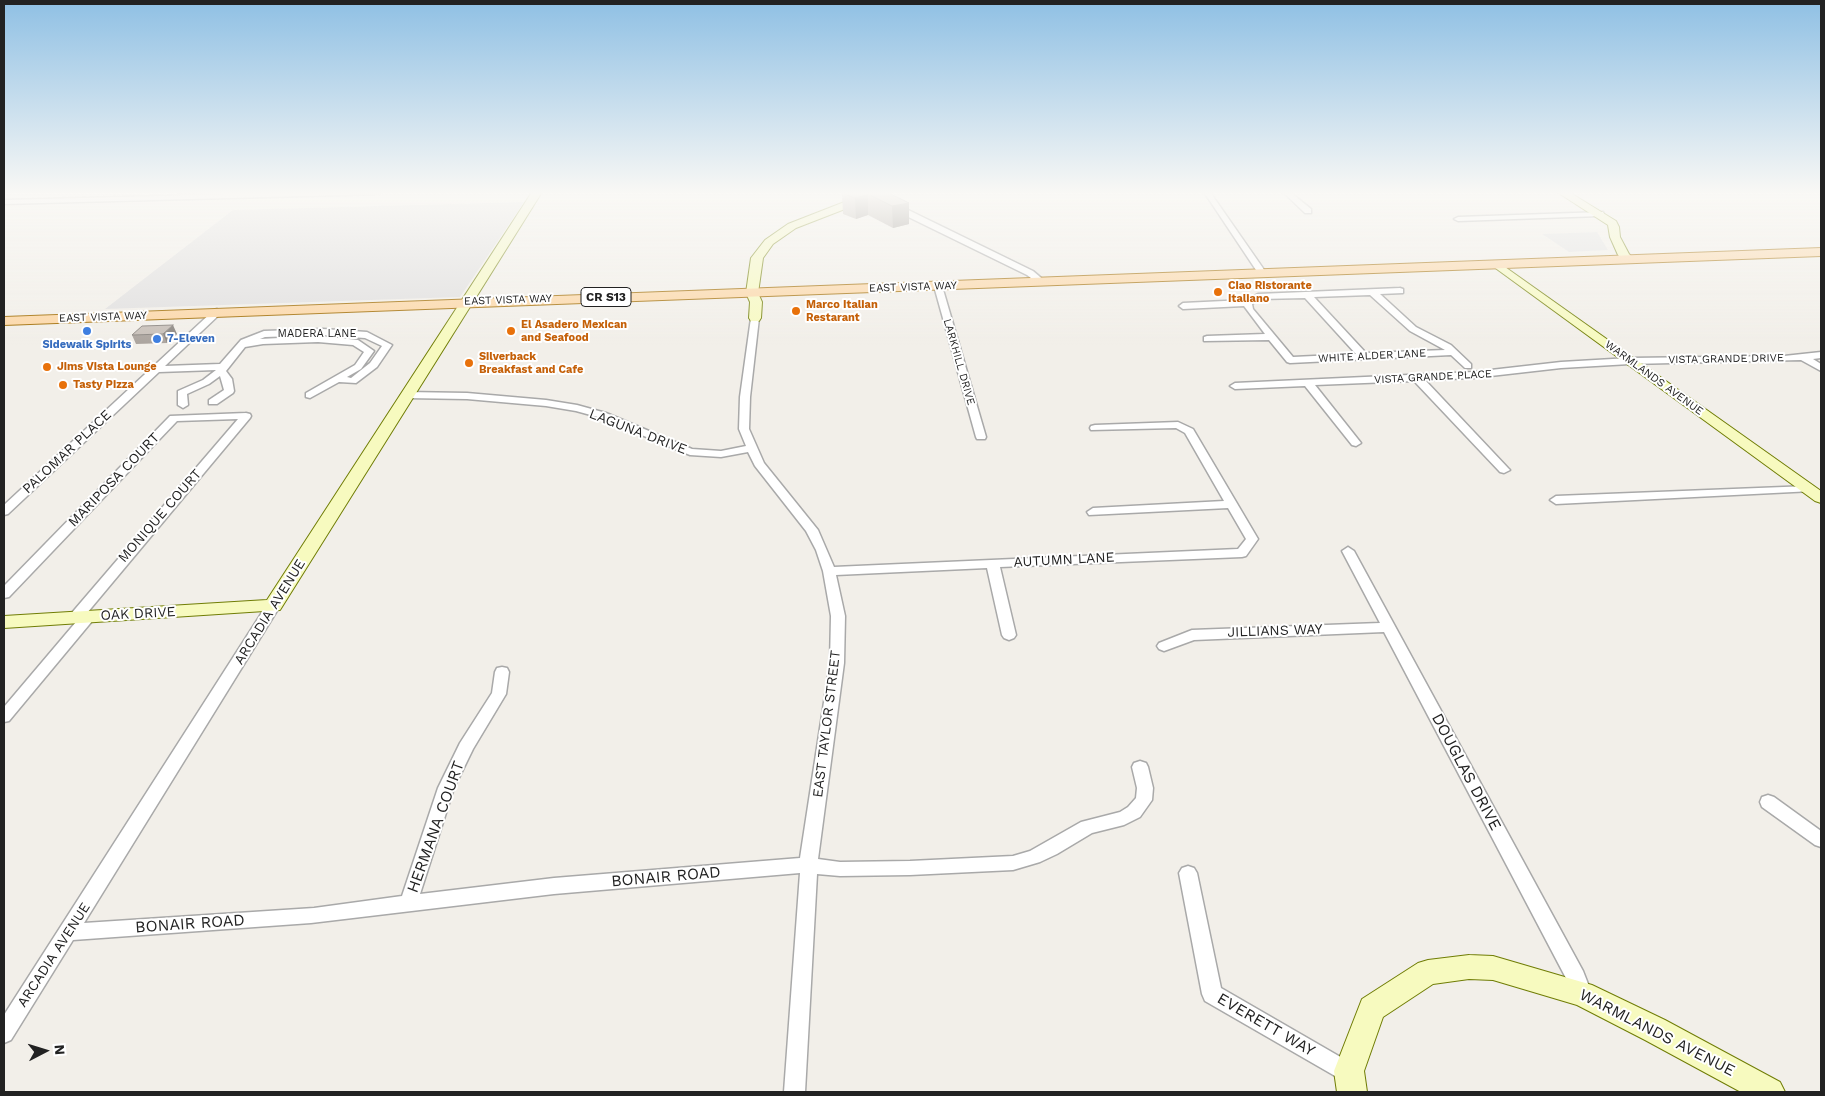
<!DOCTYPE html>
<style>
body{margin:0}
#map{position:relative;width:1825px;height:1096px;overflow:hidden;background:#f2efe9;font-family:"Work Sans",sans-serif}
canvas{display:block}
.frame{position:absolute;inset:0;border:5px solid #222;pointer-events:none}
.north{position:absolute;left:20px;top:1026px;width:50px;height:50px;-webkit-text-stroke:4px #fff;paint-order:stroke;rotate:85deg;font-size:14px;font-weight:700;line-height:20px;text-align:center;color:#222}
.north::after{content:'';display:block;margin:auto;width:18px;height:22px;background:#222;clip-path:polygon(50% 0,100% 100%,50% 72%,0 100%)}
</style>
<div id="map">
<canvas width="1825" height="1096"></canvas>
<div class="frame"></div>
<div class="north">N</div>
</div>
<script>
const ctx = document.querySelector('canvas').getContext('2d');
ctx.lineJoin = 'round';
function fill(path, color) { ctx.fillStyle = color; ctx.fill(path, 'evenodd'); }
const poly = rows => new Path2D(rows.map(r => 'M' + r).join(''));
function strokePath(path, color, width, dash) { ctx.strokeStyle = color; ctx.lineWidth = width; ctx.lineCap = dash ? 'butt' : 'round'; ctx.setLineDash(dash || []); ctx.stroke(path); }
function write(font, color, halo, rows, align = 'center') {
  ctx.font = font + ' "Work Sans",sans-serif'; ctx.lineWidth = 4; ctx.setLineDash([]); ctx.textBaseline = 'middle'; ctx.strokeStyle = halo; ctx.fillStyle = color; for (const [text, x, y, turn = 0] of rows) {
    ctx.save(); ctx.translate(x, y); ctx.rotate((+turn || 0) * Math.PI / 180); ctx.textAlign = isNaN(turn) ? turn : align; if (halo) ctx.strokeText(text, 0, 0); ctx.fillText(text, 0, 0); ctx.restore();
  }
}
fill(poly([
 [524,202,460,297,105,309,233,210]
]), '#e0dfdf');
fill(poly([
 [1597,232,1608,250,1569,252,1542,234]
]), '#e2e2e2');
const street = poly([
 [309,192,382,192,379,194,4,204,4,200,309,192],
 [1204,192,1210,192,1267,274,1266,276,1260,276,1204,192],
 [1283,192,1290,192,1311,209,1311,213,1305,213,1283,192],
 [890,204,896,204,1033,271,1046,282,1039,284,1027,275,890,208,890,204],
 [1603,212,1604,214,1600,216,1458,221,1454,219,1458,217,1603,212],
 [935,284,942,286,986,437,985,439,977,439,976,437,934,286,935,284],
 [1400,288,1403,289,1403,293,1380,294,1416,327,1451,345,1471,364,1471,368,1465,368,1451,355,1290,363,1287,362,1269,340,1204,341,1204,337,1207,336,1265,334,1244,306,1183,309,1179,306,1183,303,1245,300,1258,294,1400,288],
 [1370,295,1410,331,1445,350,1366,353,1314,297,1370,295],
 [1305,298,1356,354,1293,357,1253,309,1252,304,1260,299,1305,298],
 [217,309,221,312,220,314,165,366,220,364,241,340,264,331,323,329,367,332,392,345,377,367,356,383,339,382,310,398,306,397,306,393,355,365,364,352,353,345,318,342,263,344,245,347,226,371,232,379,234,391,233,393,217,404,209,404,209,400,224,390,220,376,209,384,187,394,188,405,183,408,178,405,178,391,203,380,216,370,159,372,8,514,4,515,4,505,214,310,217,309],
 [323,335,365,338,382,346,370,363,351,378,347,377,361,369,374,351,358,340,318,336,260,339,265,337,323,335],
 [755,315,759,318,750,397,749,429,764,463,818,530,834,567,1238,549,1246,539,1228,508,1089,515,1087,512,1093,508,1224,501,1185,433,1176,428,1091,430,1090,428,1091,426,1095,425,1178,422,1193,429,1258,539,1246,556,1242,557,1000,567,1016,635,1014,638,1009,640,1004,638,1002,635,987,568,836,575,845,616,844,663,818,859,840,862,910,861,1013,856,1030,851,1081,822,1120,812,1128,807,1136,798,1137,788,1132,767,1134,763,1140,761,1146,763,1148,767,1153,788,1152,800,1140,817,1124,825,1092,833,1057,854,1040,862,1013,870,910,875,840,876,817,874,805,1092,784,1092,800,873,554,894,311,923,73,940,11,1040,4,1043,4,1015,268,603,273,602,278,603,280,606,84,923,314,908,402,896,438,788,460,743,492,693,495,672,497,668,502,667,507,668,509,672,506,694,473,749,454,788,420,894,554,878,800,858,830,663,831,616,823,571,816,550,806,531,755,466,748,452,721,457,690,455,598,417,576,411,546,406,467,399,406,398,401,395,406,392,467,393,546,400,577,405,606,413,692,449,721,451,746,446,739,429,740,397,751,318,755,315],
 [1821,352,1821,358,1813,359,1821,364,1821,371,1801,360,1630,364,1561,368,1473,378,1425,380,1508,468,1510,470,1504,473,1500,472,1414,381,1315,385,1361,443,1356,446,1352,445,1305,386,1235,389,1230,386,1235,383,1473,372,1561,362,1630,358,1784,356,1821,352],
 [246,413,250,414,251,416,250,418,87,613,93,614,95,617,93,620,9,721,4,722,4,707,76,622,70,621,68,618,70,615,238,419,177,421,9,597,4,598,4,586,170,416,246,413],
 [1809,486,1813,487,1815,489,1813,491,1556,504,1550,500,1556,496,1809,486],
 [1348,547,1354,551,1583,971,1592,994,1589,1001,1582,1003,1575,1001,1567,980,1384,632,1194,640,1164,651,1159,649,1157,646,1159,643,1192,630,1380,623,1342,551,1348,547],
 [1768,795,1774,797,1821,831,1821,847,1815,845,1762,807,1760,802,1762,797,1768,795],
 [1188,866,1194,868,1197,873,1221,988,1356,1066,1359,1073,1356,1080,1349,1083,1342,1080,1205,1001,1202,994,1179,873,1182,868,1188,866]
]);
const secondary = poly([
 [532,192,542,192,280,610,4,628,4,616,267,600,532,192],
 [870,192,882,192,863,202,796,228,773,244,763,258,758,293,762,302,761,318,759,321,751,321,749,318,750,302,746,293,751,258,765,240,788,224,870,192],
 [1557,192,1569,192,1616,221,1619,227,1620,237,1629,254,1635,260,1633,262,1625,262,1618,255,1610,237,1608,225,1557,192],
 [1498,262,1821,491,1821,503,1815,501,1494,267,1492,265,1498,262],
 [1469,955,1493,956,1592,985,1665,1020,1780,1082,1785,1092,1741,1092,1645,1040,1577,1005,1493,980,1469,979,1433,984,1383,1017,1364,1071,1367,1092,1337,1092,1334,1071,1362,999,1418,963,1428,960,1469,955]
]);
const primary = poly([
 [1821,248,1821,256,4,325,4,317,1821,248]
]);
strokePath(street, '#a9a9a9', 3);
strokePath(secondary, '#707d05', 2);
strokePath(primary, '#a06b00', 2);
fill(street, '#fff');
fill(secondary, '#f7fabf');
fill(primary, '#fcd6a4');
fill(poly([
 [887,192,909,203,909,224,893,228,868,215,856,219,843,214,842,193],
 [177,334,167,343,136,344,132,335]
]), '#aba49e');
fill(poly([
 [868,194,868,215,856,219,855,198],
 [909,203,909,224,893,228,892,206],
 [173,325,177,334,167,343,163,334]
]), '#8b8681');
const building = poly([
 [846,192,887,192,909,203,892,206,868,194,855,198,842,193,846,192],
 [173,325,163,334,132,335,142,326,173,325]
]);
fill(building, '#c7bfb8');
strokePath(building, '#8b8681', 1);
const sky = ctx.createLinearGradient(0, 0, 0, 345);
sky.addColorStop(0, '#8fc0e4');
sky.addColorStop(0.56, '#f9f8f5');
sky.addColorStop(1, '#f9f8f500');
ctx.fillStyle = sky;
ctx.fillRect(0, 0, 1825, 345);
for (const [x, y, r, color] of [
 [1218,292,5,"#e8710a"],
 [796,311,5,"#e8710a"],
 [87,331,5,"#3f7fe0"],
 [511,331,5,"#e8710a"],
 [157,339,5,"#3f7fe0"],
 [469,363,5,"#e8710a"],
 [47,367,5,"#e8710a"],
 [63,385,5,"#e8710a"]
]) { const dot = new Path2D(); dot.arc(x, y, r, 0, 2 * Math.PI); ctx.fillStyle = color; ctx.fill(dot); strokePath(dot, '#fff', 2); }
write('bold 11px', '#c56008', '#fff', [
 ["Ciao Ristorante",1228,286],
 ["Italiano",1228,299],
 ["Marco Italian",806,305],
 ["Restarant",806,318],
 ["El Asadero Mexican",521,325],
 ["and Seafood",521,338],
 ["Silverback",479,357],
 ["Breakfast and Cafe",479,370],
 ["Jims Vista Lounge",57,367],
 ["Tasty Pizza",73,385]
], 'left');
write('11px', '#222', '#fff', [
 ["EAST VISTA WAY",913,287,-2],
 ["EAST VISTA WAY",508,300,-2],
 ["EAST VISTA WAY",103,317,-2],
 ["MADERA LANE",317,334],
 ["WHITE ALDER LANE",1372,356,-3],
 ["VISTA GRANDE DRIVE",1726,359,-1],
 ["LARKHILL DRIVE",959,362,74],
 ["VISTA GRANDE PLACE",1433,377,-3],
 ["WARMLANDS AVENUE",1654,378,36]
]);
write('bold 11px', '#366cbe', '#fff', [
 ["7-Eleven",167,339],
 ["Sidewalk Spirits",87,345,"center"]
], 'left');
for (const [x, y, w] of [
 [606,297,50]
]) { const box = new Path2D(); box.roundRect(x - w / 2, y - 9.5, w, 19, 4); ctx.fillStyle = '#fff'; ctx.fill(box); strokePath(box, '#222', 1); }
write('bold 12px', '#222', null, [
 ["CR S13",606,297]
]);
write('14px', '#222', '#fff', [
 ["LAGUNA DRIVE",638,432,21],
 ["PALOMAR PLACE",67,452,-43],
 ["MARIPOSA COURT",114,480,-46],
 ["MONIQUE COURT",160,516,-49],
 ["AUTUMN LANE",1064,560,-3],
 ["ARCADIA AVENUE",270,612,-58],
 ["OAK DRIVE",138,614,-3],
 ["JILLIANS WAY",1275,631,-2],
 ["EAST TAYLOR STREET",827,724,-83],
 ["ARCADIA AVENUE",54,955,-57]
]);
write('16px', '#222', '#fff', [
 ["DOUGLAS DRIVE",1466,772,62],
 ["HERMANA COURT",436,827,-70],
 ["BONAIR ROAD",666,877,-5],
 ["BONAIR ROAD",190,924,-4],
 ["EVERETT WAY",1266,1025,30],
 ["WARMLANDS AVENUE",1657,1033,27]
]);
</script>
